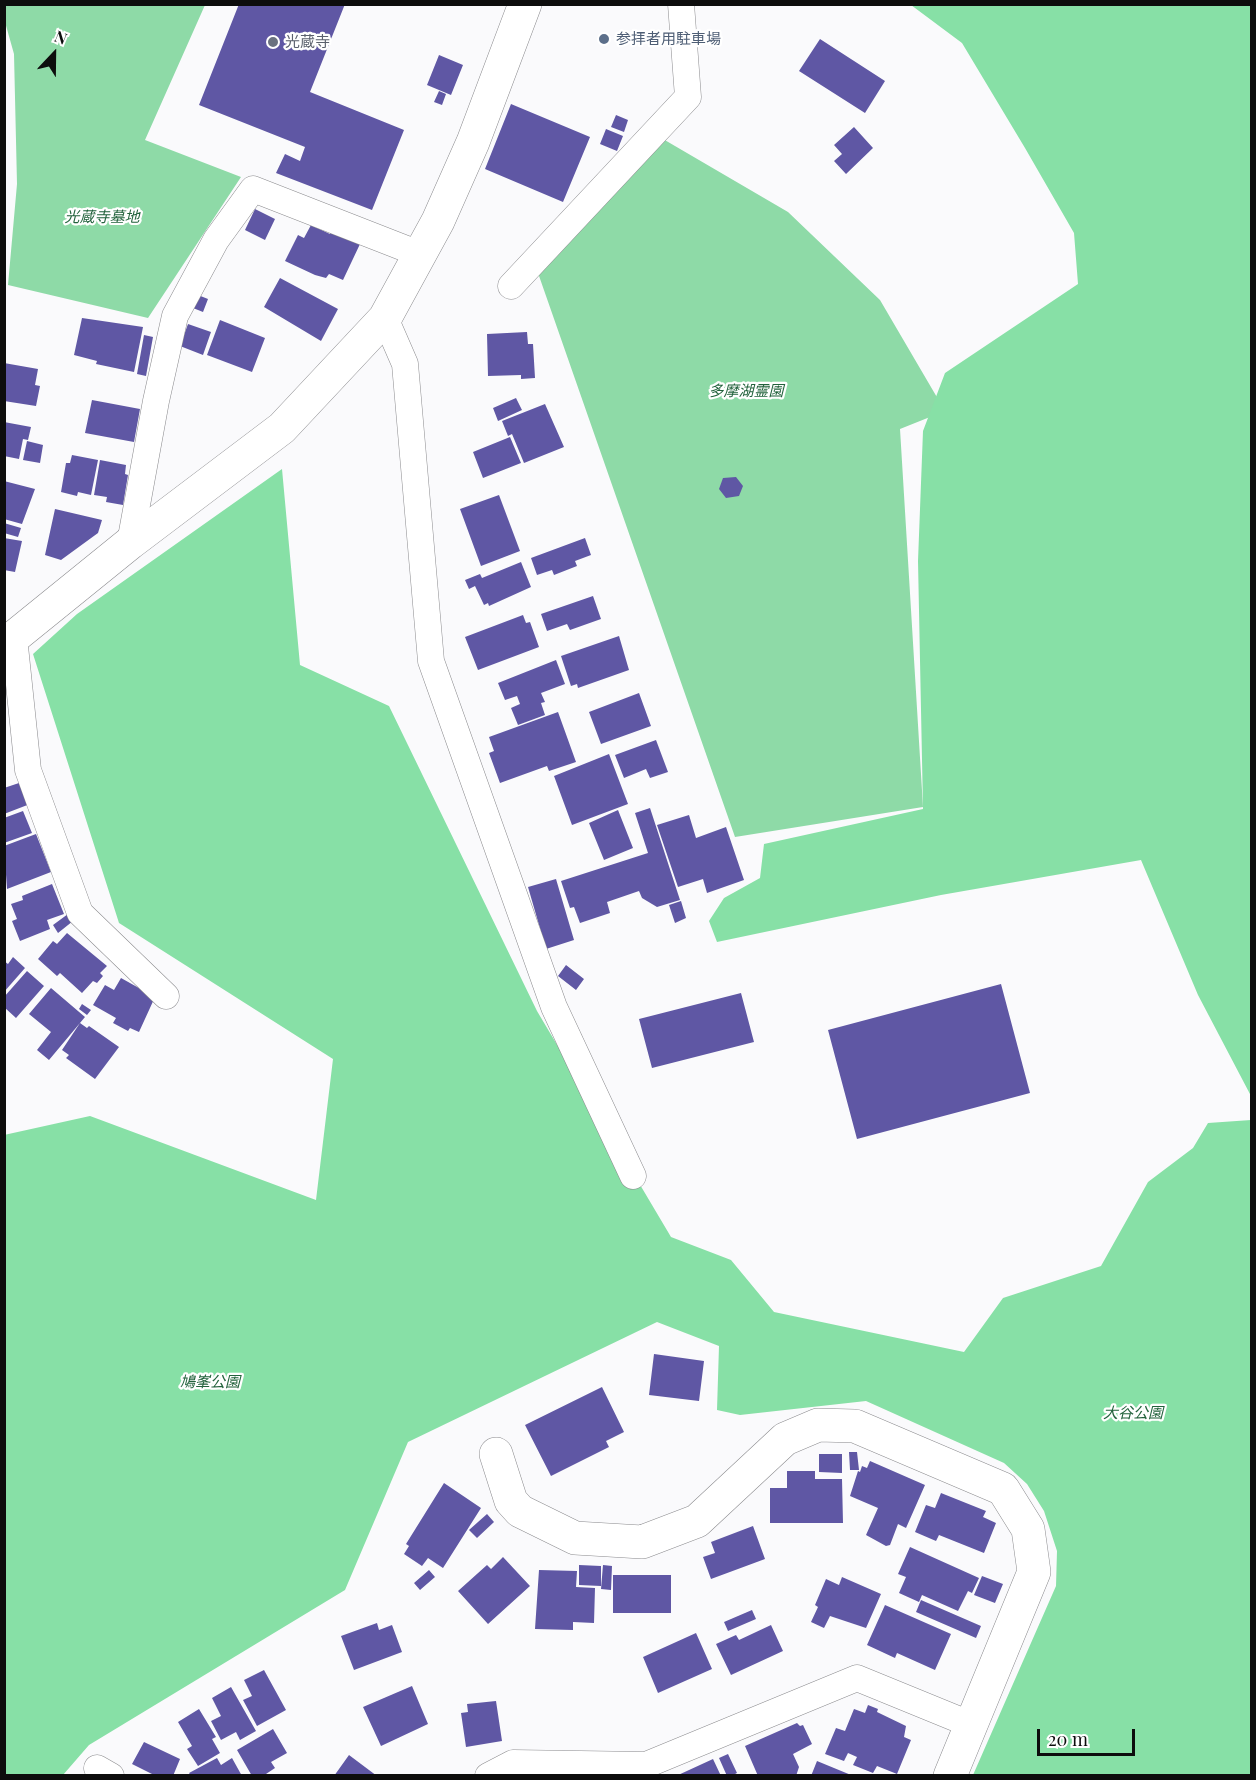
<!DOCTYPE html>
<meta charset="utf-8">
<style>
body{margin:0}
#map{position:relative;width:1256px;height:1780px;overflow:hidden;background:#fafafc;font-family:"Playfair Display",serif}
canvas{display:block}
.frame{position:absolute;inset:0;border:6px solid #0d0d0d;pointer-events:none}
.north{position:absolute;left:24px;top:24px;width:60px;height:60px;-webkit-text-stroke:4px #fff;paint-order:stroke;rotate:22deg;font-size:16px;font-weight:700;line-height:24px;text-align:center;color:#0d0d0d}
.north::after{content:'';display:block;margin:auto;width:21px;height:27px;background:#0d0d0d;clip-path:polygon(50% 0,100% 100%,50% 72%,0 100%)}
.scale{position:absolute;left:1037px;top:1729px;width:98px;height:27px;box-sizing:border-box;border:3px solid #0d0d0d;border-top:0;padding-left:8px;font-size:18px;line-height:21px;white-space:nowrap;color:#0d0d0d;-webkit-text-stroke:4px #fff;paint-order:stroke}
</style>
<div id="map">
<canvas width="1256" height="1780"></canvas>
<div class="frame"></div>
<div class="north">N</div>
<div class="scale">20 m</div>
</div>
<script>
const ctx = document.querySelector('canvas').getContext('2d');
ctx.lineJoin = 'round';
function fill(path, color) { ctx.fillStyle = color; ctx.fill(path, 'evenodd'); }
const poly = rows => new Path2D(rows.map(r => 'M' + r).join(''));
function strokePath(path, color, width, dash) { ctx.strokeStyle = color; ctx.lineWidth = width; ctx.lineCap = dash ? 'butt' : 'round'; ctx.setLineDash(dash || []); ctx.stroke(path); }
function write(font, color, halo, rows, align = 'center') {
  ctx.font = font + ' "Playfair Display","Noto Sans JP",serif'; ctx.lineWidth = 4.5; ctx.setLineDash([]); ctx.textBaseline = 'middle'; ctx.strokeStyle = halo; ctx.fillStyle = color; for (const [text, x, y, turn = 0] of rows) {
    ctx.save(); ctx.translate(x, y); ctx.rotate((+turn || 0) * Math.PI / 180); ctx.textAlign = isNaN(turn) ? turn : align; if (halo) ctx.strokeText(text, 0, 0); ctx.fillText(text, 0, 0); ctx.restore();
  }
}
fill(poly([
 [4,5,205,5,145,140,241,177,148,318,8,285,17,184,14,54,5,22],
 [663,139,788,212,880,300,945,411,900,429,923,807,735,837,538,273]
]), '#8edaa7');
fill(poly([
 [911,5,1251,5,1251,1096,1198,995,1141,860,941,895,717,942,709,921,724,898,760,878,764,844,923,809,918,561,923,431,945,373,1078,284,1074,233,1025,148,962,43],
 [282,469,300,665,389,706,537,1011,671,1237,731,1260,774,1312,964,1352,1003,1298,1101,1266,1148,1182,1193,1148,1208,1123,1251,1120,1251,1775,973,1775,1056,1586,1057,1551,1044,1511,1027,1484,1004,1463,866,1401,740,1415,717,1410,719,1346,657,1322,408,1442,345,1590,89,1745,63,1775,5,1775,4,1135,90,1116,316,1200,333,1059,119,923,33,654,77,614]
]), '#87e0a6');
fill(poly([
 [239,4,345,4,310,92,404,130,372,210,276,173,285,154,300,161,305,147,199,105],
 [820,39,885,81,865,113,799,71],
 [439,55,463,65,451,95,427,85],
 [439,91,446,94,442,105,434,102],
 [511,104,590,137,563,202,485,169],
 [616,115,628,120,624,132,611,127],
 [854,127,873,148,846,174,834,161,842,154,834,145],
 [606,129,623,136,617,151,600,144],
 [255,209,275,219,265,240,245,230],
 [311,225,330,234,331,230,360,244,343,280,329,274,326,278,315,275,285,261,298,235,304,238],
 [280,278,338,309,321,341,264,307],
 [198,295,208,299,203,312,193,308],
 [82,318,143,327,134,372,96,364,97,361,74,355],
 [220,320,265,338,252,372,207,355],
 [188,324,211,332,203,355,180,346],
 [527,332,528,344,533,344,535,378,521,379,521,375,488,376,487,334],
 [144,335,153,337,146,376,137,374],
 [4,363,38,369,35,385,40,386,36,406,4,401],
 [516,398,522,410,498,421,493,408],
 [92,400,140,409,134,442,85,433],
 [545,404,564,447,524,463,512,434,508,436,502,421],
 [4,422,31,427,28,440,23,439,19,459,4,456],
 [510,437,521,463,483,478,473,452],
 [27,441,43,445,40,463,23,460],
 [72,455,98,460,91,495,78,492,77,496,61,492,66,463,70,463],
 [100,460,126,465,125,474,128,475,123,505,106,502,107,497,94,495],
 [736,477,743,486,739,496,726,498,719,489,723,478],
 [4,481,35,489,22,524,4,519],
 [499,495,520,551,481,566,460,509],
 [55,509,102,520,98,533,61,560,45,555],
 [4,523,21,528,18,537,4,533],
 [4,538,22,541,15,572,4,570],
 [585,538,591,555,575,561,577,566,554,575,552,570,537,575,531,558],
 [521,562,531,587,489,606,488,603,484,605,475,586,469,589,465,580,480,574,482,578],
 [593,596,601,619,570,630,567,624,547,631,541,614],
 [523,615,526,623,530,622,539,647,478,670,465,637],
 [619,636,629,670,578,688,577,684,571,686,561,656],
 [556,660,565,684,541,693,545,702,541,703,545,715,518,725,511,708,520,704,517,696,505,700,498,683],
 [639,693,651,726,601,744,589,712],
 [558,712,576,762,549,771,547,766,500,783,489,753,494,751,489,737],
 [656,740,668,772,650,778,646,769,624,778,615,755],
 [609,754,628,804,572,825,554,776],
 [22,782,30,804,4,814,4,788],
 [650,808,680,900,657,907,642,898,639,891,607,902,610,913,580,923,574,907,570,908,561,881,648,853,635,813],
 [618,810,633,848,604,860,589,823],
 [23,811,32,833,4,843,4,818],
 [689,815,696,838,726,827,744,880,707,893,703,879,678,887,657,825],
 [36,834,51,872,7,889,4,846],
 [556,879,574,940,546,949,528,887],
 [52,884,64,914,47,920,50,929,20,941,12,921,17,919,11,904,23,900,22,896],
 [681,901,686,918,675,923,669,905],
 [68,914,73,921,58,933,53,925],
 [67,933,107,966,100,973,103,976,97,983,93,981,82,993,60,973,57,976,38,959,53,941,57,944],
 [13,957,25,968,4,992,4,961,8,964],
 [566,965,584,979,576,990,558,976],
 [27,971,44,986,16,1018,4,1007,4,997],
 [121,978,155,997,139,1032,130,1028,128,1031,113,1023,116,1018,93,1005,105,985,114,990],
 [1001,984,1030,1093,857,1139,828,1030],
 [51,988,85,1017,49,1060,37,1050,51,1032,29,1014],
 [741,993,754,1042,652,1068,639,1019],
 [82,1004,91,1010,87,1015,79,1009],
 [80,1023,87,1028,89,1026,119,1047,95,1079,66,1058,69,1055,62,1050],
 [654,1354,704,1361,699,1401,649,1395],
 [602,1387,624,1432,606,1441,609,1447,551,1476,525,1425],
 [849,1452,857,1452,859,1470,850,1470],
 [819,1454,842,1454,842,1473,819,1472],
 [870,1461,925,1485,906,1528,898,1524,890,1545,886,1546,866,1535,878,1508,850,1496,858,1471,860,1472,862,1466,867,1468],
 [787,1471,815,1471,815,1479,842,1479,843,1523,770,1523,770,1488,787,1488],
 [444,1483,481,1508,443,1568,428,1558,422,1566,404,1554,409,1546,406,1544],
 [941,1493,986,1511,983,1517,996,1523,984,1553,939,1535,936,1541,915,1532,926,1505,935,1508],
 [487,1514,494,1522,477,1538,469,1530],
 [753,1526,765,1559,711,1579,703,1557,715,1553,711,1542],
 [910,1547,979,1578,972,1593,968,1591,958,1611,922,1595,919,1602,899,1593,906,1577,898,1574],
 [503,1557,530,1586,488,1624,458,1591,487,1565,491,1569],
 [579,1565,601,1566,601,1586,579,1585],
 [603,1565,612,1566,611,1590,601,1589],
 [429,1570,435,1577,420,1590,414,1583],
 [539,1570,577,1571,576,1587,595,1588,594,1623,573,1622,573,1630,535,1629],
 [613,1575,671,1575,671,1613,613,1613],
 [982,1576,1003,1584,995,1603,974,1595],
 [842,1577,881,1594,866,1628,830,1616,824,1628,811,1622,818,1607,815,1605,826,1579,839,1585],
 [921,1600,981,1626,976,1638,916,1612],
 [885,1605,951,1634,935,1670,897,1653,895,1658,867,1645],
 [752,1610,756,1619,728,1631,724,1622],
 [377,1623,379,1630,392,1625,402,1652,354,1670,341,1636],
 [771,1625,783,1651,731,1675,716,1644,736,1635,739,1640],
 [696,1633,712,1669,658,1693,643,1657],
 [264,1670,286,1710,257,1726,243,1700,252,1696,244,1680],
 [412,1686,428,1724,381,1746,363,1707],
 [231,1687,256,1731,240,1740,236,1732,221,1740,211,1721,221,1716,212,1698],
 [496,1701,502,1741,466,1747,461,1713,468,1712,467,1704],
 [868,1705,878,1709,877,1712,906,1726,904,1737,911,1740,897,1774,877,1766,873,1773,853,1765,857,1757,848,1753,844,1761,825,1754,836,1728,845,1731,854,1709,865,1713],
 [199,1709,216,1737,212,1739,220,1753,198,1766,187,1749,192,1746,178,1722],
 [797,1723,800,1726,803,1725,812,1744,793,1754,799,1767,796,1776,758,1776,745,1746],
 [273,1729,287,1753,271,1762,275,1768,263,1776,252,1776,237,1750],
 [144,1742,180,1759,173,1776,156,1776,132,1764],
 [728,1754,737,1773,731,1776,727,1776,719,1758],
 [349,1755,377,1776,334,1776],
 [217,1758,221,1765,232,1758,242,1776,191,1776,189,1773],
 [713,1759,721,1776,676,1776],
 [817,1761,851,1775,851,1776,811,1776]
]), '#5f57a4');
const street = poly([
 [511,286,688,97,681,4],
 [385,318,405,364,431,661,554,1007,633,1176],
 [130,543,156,401,175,316,216,240,253,189,422,255],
 [14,637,28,770,80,913,166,996],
 [97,1768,111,1776],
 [488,1776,513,1763,646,1765,857,1678,972,1725]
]);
const secondary = poly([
 [4,649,14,637,130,543,282,428,385,318,438,221,473,142,525,4],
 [496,1454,511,1501,520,1511,575,1538,642,1542,697,1521,785,1439,818,1425,855,1426,1003,1489,1028,1529,1034,1572,950,1776]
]);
strokePath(street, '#8b8b8e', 27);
strokePath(secondary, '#8b8b8e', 34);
strokePath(street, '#fff', 26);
strokePath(secondary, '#fff', 33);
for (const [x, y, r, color] of [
 [604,39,6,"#5c6f8a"],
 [273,42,6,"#6b7280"]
]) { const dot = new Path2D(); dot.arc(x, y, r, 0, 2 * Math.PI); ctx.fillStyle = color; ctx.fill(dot); strokePath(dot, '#fff', 2); }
write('15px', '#4e5e75', '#fff', [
 ["参拝者用駐車場",616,39]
], 'left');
write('15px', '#5b616d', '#fff', [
 ["光蔵寺",285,42]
], 'left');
write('italic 15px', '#22623c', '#fff', [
 ["光蔵寺墓地",102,217],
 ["多摩湖霊園",746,391],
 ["鳩峯公園",210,1382],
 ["大谷公園",1133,1413]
]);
</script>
